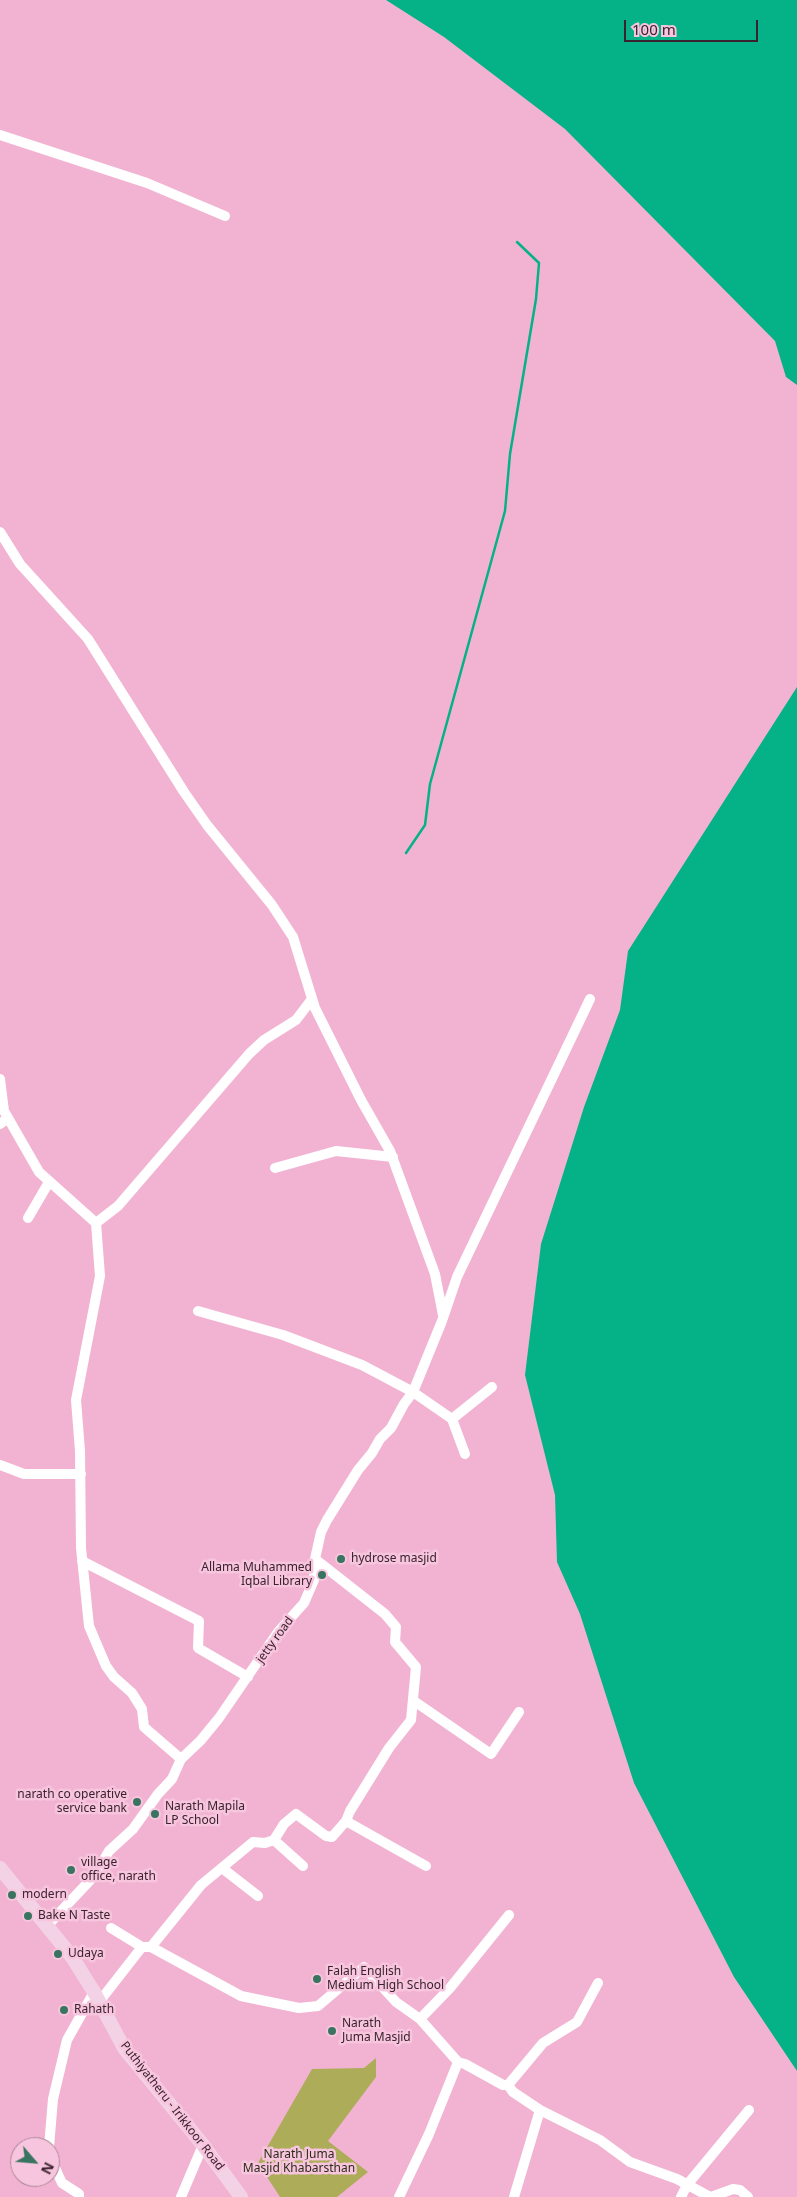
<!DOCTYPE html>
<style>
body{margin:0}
#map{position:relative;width:797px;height:2197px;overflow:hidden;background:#f2b3d2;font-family:"Noto Sans",sans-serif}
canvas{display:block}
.north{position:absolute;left:10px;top:2137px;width:50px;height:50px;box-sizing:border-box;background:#f7c5dd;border:1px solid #ab8497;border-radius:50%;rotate:117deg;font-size:14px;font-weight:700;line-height:20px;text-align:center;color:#3a222e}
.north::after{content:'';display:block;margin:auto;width:18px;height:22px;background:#38745f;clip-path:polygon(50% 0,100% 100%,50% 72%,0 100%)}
.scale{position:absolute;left:624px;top:20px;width:134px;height:22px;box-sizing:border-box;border:2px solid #3a222e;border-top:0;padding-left:6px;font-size:15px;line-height:18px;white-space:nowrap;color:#3a222e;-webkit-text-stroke:4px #f7c5dd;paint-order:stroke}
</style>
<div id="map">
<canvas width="797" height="2197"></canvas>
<div class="north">N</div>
<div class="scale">100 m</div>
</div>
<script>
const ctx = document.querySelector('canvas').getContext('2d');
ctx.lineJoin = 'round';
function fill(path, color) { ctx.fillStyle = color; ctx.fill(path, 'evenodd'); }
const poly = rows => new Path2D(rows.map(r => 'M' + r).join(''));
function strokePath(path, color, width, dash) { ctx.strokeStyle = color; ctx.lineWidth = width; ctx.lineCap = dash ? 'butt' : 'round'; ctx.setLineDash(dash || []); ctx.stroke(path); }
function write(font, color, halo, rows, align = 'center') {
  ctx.font = font + ' "Noto Sans",sans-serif'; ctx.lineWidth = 5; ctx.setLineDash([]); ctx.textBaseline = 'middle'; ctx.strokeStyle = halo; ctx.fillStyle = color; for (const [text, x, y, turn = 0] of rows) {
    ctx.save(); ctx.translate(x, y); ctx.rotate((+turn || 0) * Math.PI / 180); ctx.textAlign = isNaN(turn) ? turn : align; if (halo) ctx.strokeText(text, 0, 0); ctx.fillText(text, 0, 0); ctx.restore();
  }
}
fill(poly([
 [376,2058,376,2077,328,2141,368,2172,337,2197,280,2197,258,2163,312,2069,364,2068]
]), '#adac58');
fill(poly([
 [386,0,797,0,797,385,786,377,775,341,565,129,444,37],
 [797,687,797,2071,734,1977,634,1783,580,1614,557,1562,555,1495,525,1375,541,1244,584,1107,620,1010,628,951]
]), '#05b187');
strokePath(poly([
 [406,853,425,825,430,784,505,511,510,454,536,299,539,263,517,242]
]), '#05b187', 2.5);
strokePath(poly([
 [0,135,147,183,225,216],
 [0,532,20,564,88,639,184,792,207,825,272,905,293,937,315,1008,361,1100,390,1151,435,1274,443,1315],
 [0,1079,4,1111,39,1172,96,1223,100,1276,76,1400,80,1451,81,1548,89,1626,106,1666,114,1677,132,1693,142,1709,144,1727,181,1759],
 [0,1124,8,1118],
 [275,1168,336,1151,393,1157],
 [28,1218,49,1182],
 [96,1223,118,1206,249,1054,264,1040,296,1020,312,999],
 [198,1311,283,1335,362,1365,413,1392,452,1419,465,1454],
 [452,1419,492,1387],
 [0,1465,24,1474,81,1474],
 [82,1561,199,1621,198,1648,248,1677],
 [414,1701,491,1754,519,1712],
 [346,1821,426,1866],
 [274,1840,303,1866],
 [222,1868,258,1896],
 [48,1925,95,1875,109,1851,133,1829,158,1794,172,1779,181,1759,201,1740,219,1718,278,1632,304,1603,314,1580,315,1559,321,1532,327,1520,358,1470,372,1453,380,1439,391,1428,404,1404,413,1392,442,1321,457,1277,590,999],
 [111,1928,142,1947],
 [151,1947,241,1996,299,2008,318,2006,364,1967,396,2002,420,2019,458,2062,465,2064,503,2085,508,2085,513,2092,540,2110,600,2140,630,2162,677,2179,710,2197],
 [99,2002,142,1947,151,1947,201,1885,253,1842,265,1843,274,1840,284,1824,296,1814,326,1836,332,1837,346,1821,350,1811,389,1748,411,1720,416,1667,395,1642,396,1627,385,1614,315,1559],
 [420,2019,450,1988,509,1915],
 [508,2085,543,2043,577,2022,598,1983],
 [49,2147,53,2099,67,2040,94,1992],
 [50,2157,62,2183,79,2194,79,2197],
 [181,2197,203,2145],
 [399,2197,429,2134,458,2062],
 [514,2197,540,2110],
 [681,2197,687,2185,749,2110],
 [711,2197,733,2189,740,2190,748,2197]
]), '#fff', 10);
strokePath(poly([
 [0,1868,72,1957,94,1992,124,2048,203,2145,241,2197]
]), '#f4d2e5', 14);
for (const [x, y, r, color] of [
 [341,1559,5,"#38745f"],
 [322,1575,5,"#38745f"],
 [137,1802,5,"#38745f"],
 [155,1814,5,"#38745f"],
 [71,1870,5,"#38745f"],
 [12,1895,5,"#38745f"],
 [28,1916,5,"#38745f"],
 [58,1954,5,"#38745f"],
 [317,1979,5,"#38745f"],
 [64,2010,5,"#38745f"],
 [332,2031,5,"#38745f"]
]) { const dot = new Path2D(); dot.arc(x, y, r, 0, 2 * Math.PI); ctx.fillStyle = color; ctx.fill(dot); strokePath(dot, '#f7c5dd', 2); }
write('12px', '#3a222e', '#f7c5dd', [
 ["hydrose masjid",351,1559],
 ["Allama Muhammed",312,1568,"right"],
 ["Iqbal Library",312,1582,"right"],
 ["narath co operative",127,1795,"right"],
 ["service bank",127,1809,"right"],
 ["Narath Mapila",165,1807],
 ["LP School",165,1821],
 ["village",81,1863],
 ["office, narath",81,1877],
 ["modern",22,1895],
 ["Bake N Taste",38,1916],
 ["Udaya",68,1954],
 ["Falah English",327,1972],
 ["Medium High School",327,1986],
 ["Rahath",74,2010],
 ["Narath",342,2024],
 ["Juma Masjid",342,2038]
], 'left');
write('12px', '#3a222e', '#f7c5dd', [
 ["jetty road",275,1640,-54],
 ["Puthiyatheru - Irikkoor Road",172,2106,52]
]);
write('12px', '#2b2b17', '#f7c5dd', [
 ["Narath Juma",299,2155],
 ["Masjid Khabarsthan",299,2169]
]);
</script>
